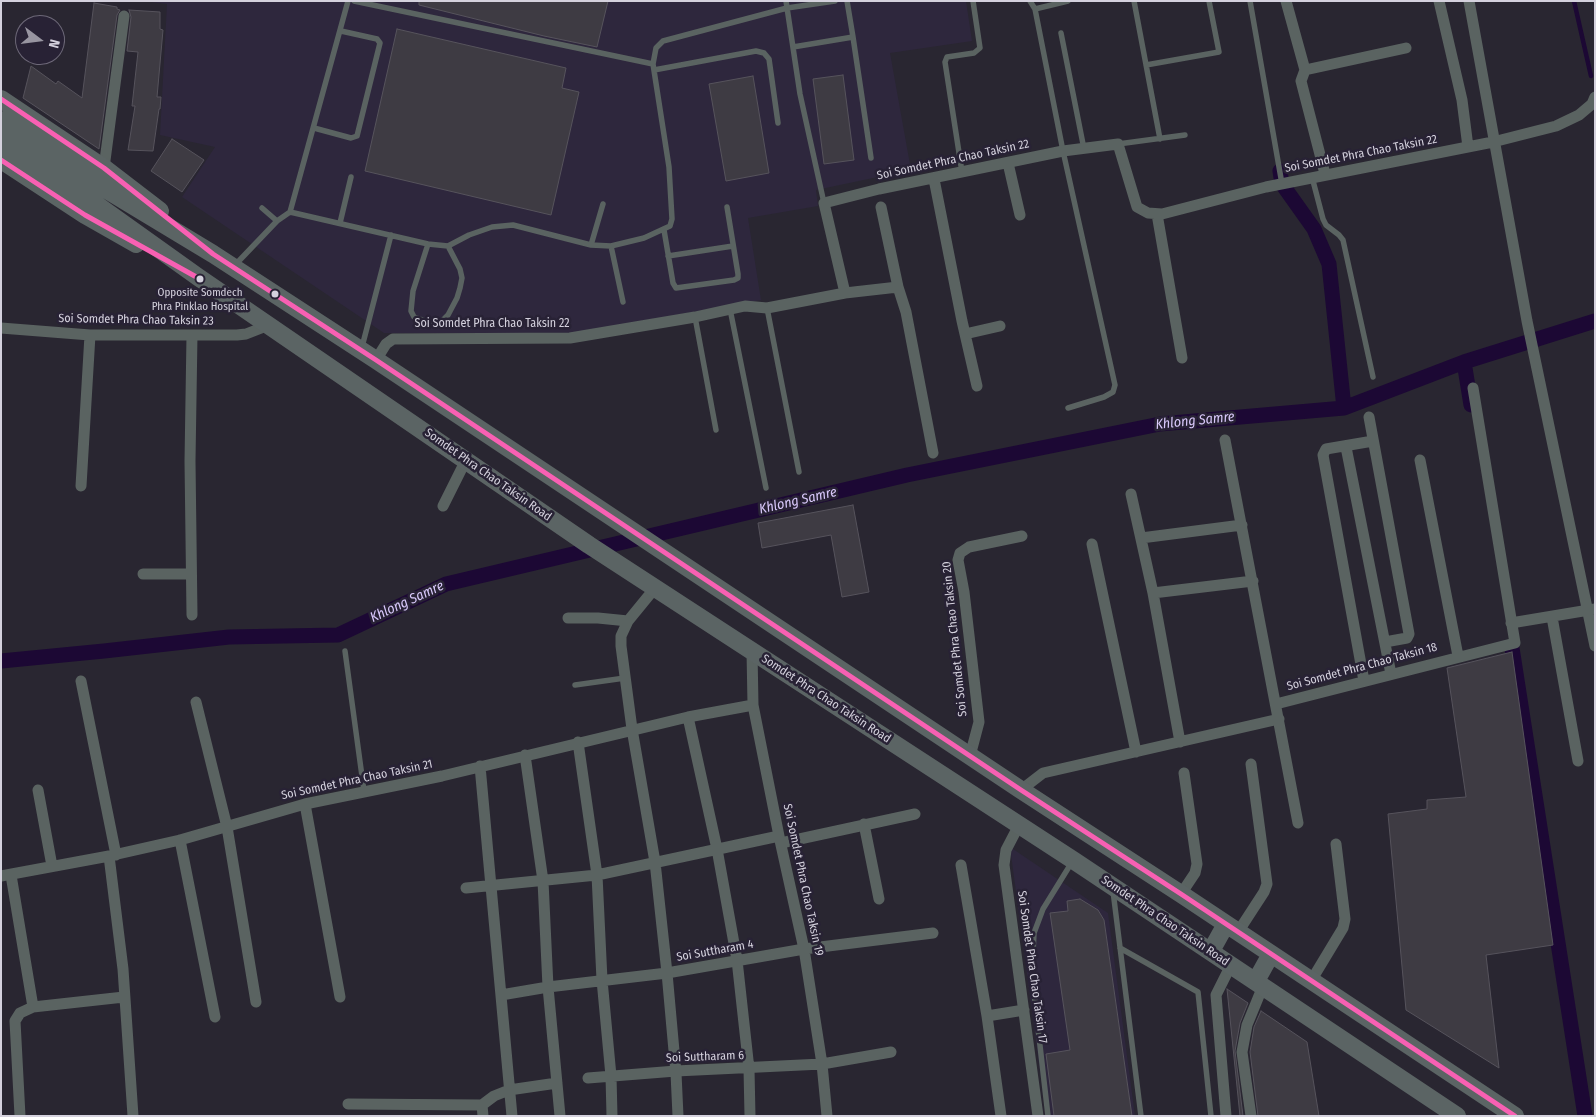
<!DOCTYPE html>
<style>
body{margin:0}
#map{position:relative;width:1596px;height:1117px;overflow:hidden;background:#292631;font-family:"Fira Sans Condensed",sans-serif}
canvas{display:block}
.frame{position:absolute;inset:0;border:2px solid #d4d1dd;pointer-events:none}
.north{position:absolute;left:15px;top:15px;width:50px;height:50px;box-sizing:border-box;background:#282235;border:1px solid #6d6878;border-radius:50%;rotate:105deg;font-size:14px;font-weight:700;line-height:20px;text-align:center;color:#d4d1dd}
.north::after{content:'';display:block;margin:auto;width:18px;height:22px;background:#9895a1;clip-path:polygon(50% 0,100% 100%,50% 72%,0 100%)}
</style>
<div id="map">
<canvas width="1596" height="1117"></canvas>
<div class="frame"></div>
<div class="north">N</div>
</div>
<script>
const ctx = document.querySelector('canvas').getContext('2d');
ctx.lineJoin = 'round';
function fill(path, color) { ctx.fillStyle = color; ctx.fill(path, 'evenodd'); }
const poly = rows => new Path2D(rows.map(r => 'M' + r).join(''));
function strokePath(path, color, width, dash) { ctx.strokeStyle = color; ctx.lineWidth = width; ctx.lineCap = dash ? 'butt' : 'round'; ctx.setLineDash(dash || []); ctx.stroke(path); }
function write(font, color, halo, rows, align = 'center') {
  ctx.font = font + ' "Fira Sans Condensed",sans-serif'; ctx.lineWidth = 5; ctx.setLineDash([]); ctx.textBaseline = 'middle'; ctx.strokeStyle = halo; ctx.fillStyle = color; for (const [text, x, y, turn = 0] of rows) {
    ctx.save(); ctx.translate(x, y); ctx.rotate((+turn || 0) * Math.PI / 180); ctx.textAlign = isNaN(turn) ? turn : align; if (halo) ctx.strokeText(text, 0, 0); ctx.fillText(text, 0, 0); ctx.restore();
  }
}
fill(poly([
 [143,1,966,1,972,41,890,53,911,170,816,190,818,206,748,218,761,300,574,333,384,333,182,197,215,147,160,135,167,4],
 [1010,847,1108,913,1135,1116,1046,1116]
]), '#2e273d');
strokePath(poly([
 [1574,1,1591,76]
]), '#1c0834', 4.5);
strokePath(poly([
 [1280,171,1282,184,1314,229,1329,264,1344,408],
 [1464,362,1471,405],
 [1512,648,1585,1116],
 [1,661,104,651,229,637,338,635,446,584,907,475,1160,424,1344,408,1464,362,1595,321]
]), '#1c0834', 15);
const building = poly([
 [419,1,608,1,597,47,544,36,419,5,419,1],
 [94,3,117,7,117,9,120,10,117,15,99,149,23,98,31,66,56,84,58,81,82,98,94,3],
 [129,10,160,12,160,29,163,30,157,97,161,97,160,109,159,109,153,151,128,150,135,106,132,106,138,52,127,51,131,17,129,10],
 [397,29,566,68,562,88,579,92,551,215,365,171,397,29],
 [843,75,854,160,824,164,813,79,843,75],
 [753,76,769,173,726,181,709,84,753,76],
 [172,139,204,160,182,192,151,171,172,139],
 [853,505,869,592,842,597,831,535,762,548,758,523,853,505],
 [1512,652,1553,945,1486,955,1499,1068,1406,1010,1388,814,1427,809,1427,800,1466,797,1447,668,1512,652],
 [1080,899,1098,910,1104,920,1132,1116,1054,1116,1046,1054,1070,1050,1050,913,1068,911,1067,901,1080,899],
 [1227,989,1248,1003,1240,1023,1235,1051,1243,1116,1240,1116,1227,989],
 [1261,1011,1307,1042,1319,1116,1258,1116,1250,1052,1254,1027,1261,1011]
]);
fill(building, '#3e3b43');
strokePath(building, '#56535c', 1);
strokePath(poly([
 [354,1,653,64],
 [786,1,800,94,824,203],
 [1030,1,1035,9,1063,151,1115,385,1113,392,1104,397,1068,408],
 [1134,1,1160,139],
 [1250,1,1282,184],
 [1035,9,1068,1],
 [1061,33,1084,149],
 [853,37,871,158],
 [793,47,853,37,847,1],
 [1146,65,1219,52,1209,1],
 [654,70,756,51,764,53,769,59,778,123],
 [314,128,351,138,357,136,380,43,377,39,341,31],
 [1118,144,1185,135],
 [962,172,945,62,947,57,974,53,980,48,973,1],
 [1312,177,1323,219,1326,225,1339,235,1343,240,1373,377],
 [262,208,277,221],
 [290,212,428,244,448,246,469,235,492,227,513,225,591,245,611,246,644,238,670,226,672,219,669,167,653,64,656,48,663,41,787,8,835,1],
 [340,223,351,177],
 [664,230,673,283,676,288,734,280,738,278,738,274,727,207],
 [428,244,413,291,411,311,414,317,431,323,437,322,443,320,448,315,457,298,460,288,462,278,460,269,448,246],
 [591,245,603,204],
 [611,246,623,302],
 [668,256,733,246],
 [235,265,277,221,290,212,348,1],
 [767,308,799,472],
 [730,309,766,488],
 [695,317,716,430],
 [362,347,391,235],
 [345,651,364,791],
 [575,685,625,678],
 [1113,891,1141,1116],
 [1120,948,1198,992,1211,1116],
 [1048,1116,1032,975,1034,933,1043,909,1072,862]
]), '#5a6361', 5.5);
strokePath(poly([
 [1286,1,1305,70],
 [1439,1,1462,100,1468,147],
 [1469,1,1527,321,1595,646],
 [1008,163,1020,215],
 [104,168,124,16],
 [1325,174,1301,81,1305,70,1406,48],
 [934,179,962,321,977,386],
 [881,207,898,287,906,312,933,453],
 [1157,214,1182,358],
 [845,293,824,203,879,189,1063,151,1118,144,1137,207,1148,213,1162,214,1266,187,1493,142,1556,126,1579,115,1592,104,1595,97],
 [1,328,90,335,237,335,246,334,269,325],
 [965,334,1000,326],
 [376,360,386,344,393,339,570,338,695,317,745,306,767,308,845,293,898,287],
 [1369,417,1409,634,1407,638,1385,642],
 [1225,440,1298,823],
 [1346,447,1391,674],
 [1420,460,1458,656],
 [81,486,90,335],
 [1131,494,1153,593,1180,742],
 [443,506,466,460],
 [1141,538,1242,525],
 [1092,544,1136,752],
 [143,574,191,574],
 [655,588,628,621,621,636,621,646,632,729,655,862,667,973,676,1073,678,1116],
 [1153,593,1253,581],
 [192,615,190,461,192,335],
 [1552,617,1578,761],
 [568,618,598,618,628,621],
 [1511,623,1595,609],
 [752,651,753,705,779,836,804,949,822,1064,827,1116],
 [81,681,116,855],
 [1364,681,1323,455,1326,449,1373,441],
 [196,702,227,827,256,1002],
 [1276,704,1515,643,1473,388],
 [688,717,717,849,737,960,749,1069,750,1116],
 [578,742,597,875,602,980,611,1076,612,1116],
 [525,755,543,881,548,987,560,1116],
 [970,756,979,722,964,592,958,560,960,553,969,547,1022,536],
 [480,766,512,1116],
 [38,790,52,866],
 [1021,790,1043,773,1279,719],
 [305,804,340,997],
 [864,824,879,899],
 [1019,825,1006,850,1004,865,1038,1116],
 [180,840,215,1017],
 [781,843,915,814],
 [109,856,123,969,133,1116],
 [961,865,987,1016,1001,1116],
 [11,875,33,1007,20,1013,15,1021,20,1116],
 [1,876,109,856,180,840,305,804,442,776,688,717,753,705],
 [466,888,597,875,779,836],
 [1181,894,1195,873,1197,864,1184,773],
 [1238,932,1264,892,1267,884,1251,764],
 [1311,981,1343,928,1345,919,1336,844],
 [501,995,548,987,667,973,804,949,933,933],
 [33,1007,124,997],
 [987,1016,1024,1010],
 [588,1078,676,1071,822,1064,891,1052],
 [348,1104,482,1105],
 [483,1116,482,1105,494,1096,509,1090,557,1083],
 [1226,1116,1216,995,1231,965],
 [1251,1116,1242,1052,1247,1025,1263,986]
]), '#5a6361', 11);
strokePath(poly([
 [1,99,104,168,160,211],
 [1,120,107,190,213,254,376,360,1021,790,1181,894,1515,1116],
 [1,140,93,202,198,277,589,545,1073,860,1457,1116],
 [1,160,85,215,136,244],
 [1211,951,1226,924],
 [1256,981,1271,954]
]), '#5b6464', 18);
strokePath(poly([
 [1,99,104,168,213,254,376,360,1021,790,1181,894,1515,1116],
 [1,160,85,215,200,279]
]), '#f860b3', 5);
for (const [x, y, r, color] of [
 [200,279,4.5,"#d4d1dd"],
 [275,294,4.5,"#d4d1dd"]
]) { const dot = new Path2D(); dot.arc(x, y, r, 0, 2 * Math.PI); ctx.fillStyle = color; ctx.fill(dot); strokePath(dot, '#282235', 2); }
write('11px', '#d4d1dd', '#282235', [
 ["Opposite Somdech",200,293],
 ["Phra Pinklao Hospital",200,307]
]);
write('12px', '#d4d1dd', '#282235', [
 ["Soi Somdet Phra Chao Taksin 22",1361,154,-11],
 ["Soi Somdet Phra Chao Taksin 22",953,160,-12],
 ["Soi Somdet Phra Chao Taksin 23",136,320,1],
 ["Soi Somdet Phra Chao Taksin 22",492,324],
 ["Somdet Phra Chao Taksin Road",488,475,35],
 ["Soi Somdet Phra Chao Taksin 20",955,639,-96],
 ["Soi Somdet Phra Chao Taksin 18",1362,667,-15],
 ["Somdet Phra Chao Taksin Road",826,699,33],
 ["Soi Somdet Phra Chao Taksin 21",357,780,-12],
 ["Soi Somdet Phra Chao Taksin 19",803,880,78],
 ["Somdet Phra Chao Taksin Road",1165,921,34],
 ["Soi Suttharam 4",715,951,-10],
 ["Soi Somdet Phra Chao Taksin 17",1032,967,82],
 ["Soi Suttharam 6",705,1057,-2]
]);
write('italic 14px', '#d9c9fb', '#282235', [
 ["Khlong Samre",1195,421,-6],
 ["Khlong Samre",798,501,-13],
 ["Khlong Samre",407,602,-25]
]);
</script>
